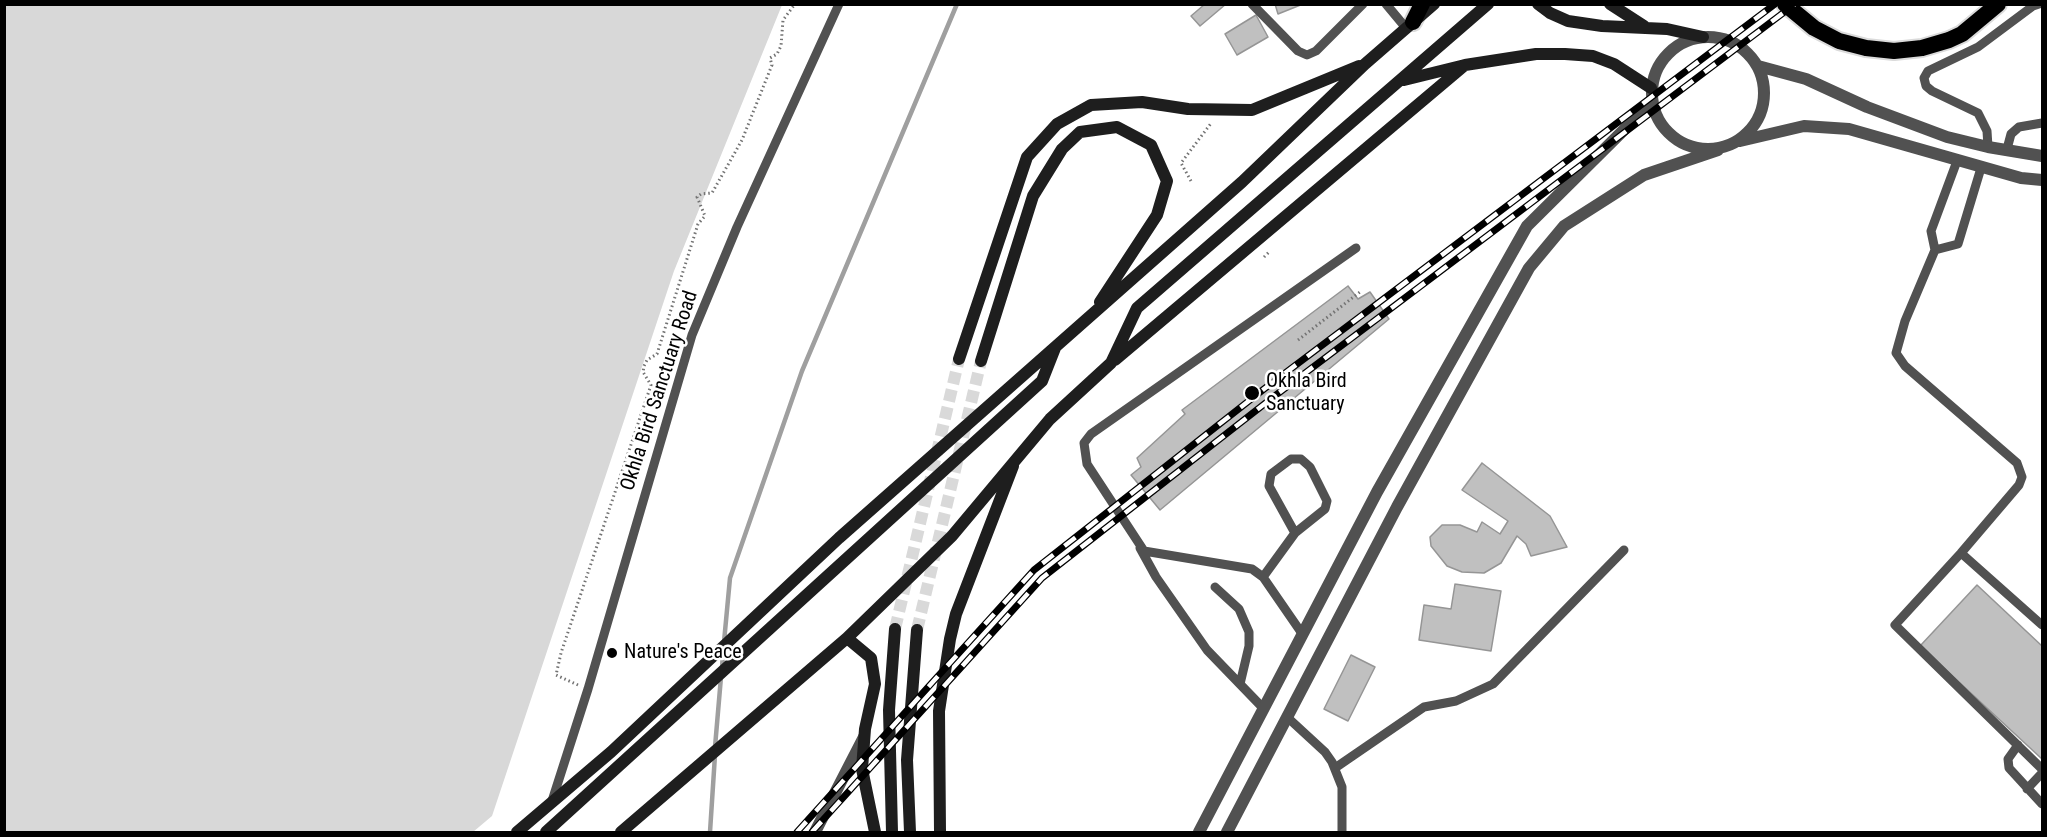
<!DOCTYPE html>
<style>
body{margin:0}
#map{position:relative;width:2047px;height:837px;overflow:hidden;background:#fff;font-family:"Roboto Condensed",sans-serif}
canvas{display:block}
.frame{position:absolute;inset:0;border:6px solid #000;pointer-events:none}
</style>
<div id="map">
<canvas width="2047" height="837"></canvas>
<div class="frame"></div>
</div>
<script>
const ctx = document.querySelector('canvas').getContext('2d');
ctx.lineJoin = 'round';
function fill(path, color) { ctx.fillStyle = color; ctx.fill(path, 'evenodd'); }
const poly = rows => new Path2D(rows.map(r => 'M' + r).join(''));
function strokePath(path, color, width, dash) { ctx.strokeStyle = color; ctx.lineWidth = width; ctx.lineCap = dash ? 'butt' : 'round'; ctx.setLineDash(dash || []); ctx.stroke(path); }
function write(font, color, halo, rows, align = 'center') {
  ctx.font = font + ' "Roboto Condensed",sans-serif'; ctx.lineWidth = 5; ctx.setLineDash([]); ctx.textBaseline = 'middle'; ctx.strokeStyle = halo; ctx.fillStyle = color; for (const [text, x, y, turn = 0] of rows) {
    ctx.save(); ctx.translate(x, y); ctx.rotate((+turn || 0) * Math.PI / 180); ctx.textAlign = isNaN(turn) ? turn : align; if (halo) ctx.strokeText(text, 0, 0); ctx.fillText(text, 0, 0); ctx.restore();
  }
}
fill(poly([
 [5,4,782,5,674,271,492,816,473,832,5,832]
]), '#d8d8d8');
strokePath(poly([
 [724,642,730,578,802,371,957,4],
 [722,669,723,650],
 [715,747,721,677],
 [710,832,715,755]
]), '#9f9f9f', 4.5);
const building = poly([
 [1205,4,1226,4,1200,26,1191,16,1205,4],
 [1275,4,1303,4,1278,14,1275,4],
 [1256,15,1268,37,1237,55,1225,34,1256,15],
 [1348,286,1358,299,1370,292,1389,319,1160,510,1131,475,1141,467,1137,458,1185,414,1182,410,1348,286],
 [1482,463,1550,516,1567,547,1531,556,1526,544,1517,536,1501,563,1484,573,1462,572,1447,566,1431,546,1430,537,1442,525,1460,525,1477,532,1482,522,1500,534,1508,521,1462,490,1482,463],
 [1455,584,1501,591,1491,651,1419,640,1424,605,1451,609,1455,584],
 [1977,585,2042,646,2042,759,1920,646,1977,585],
 [1351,655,1375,667,1348,721,1324,709,1351,655]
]);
fill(building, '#c0c0c0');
strokePath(building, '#959595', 1.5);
strokePath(poly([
 [895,629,959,359],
 [917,630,981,361]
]), '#d9d9d9', 12, [12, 6]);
const trunk = poly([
 [1785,4,1814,28,1839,41,1866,48,1894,51,1922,48,1949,40,1962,34,1998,4],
 [1413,22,1422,4]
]);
strokePath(trunk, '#dbdbdb', 20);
strokePath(poly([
 [1191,181,1181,163,1212,122],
 [1264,257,1270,251],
 [1298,340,1360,292],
 [578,685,556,675,561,653,651,385,643,372,644,366,647,360,657,354,698,224,705,216,697,197,701,194,712,193,742,140,772,65,770,58,777,54,781,46,783,20,795,4]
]), '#737373', 3, [1.5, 3]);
strokePath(poly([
 [1252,4,1298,51,1307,55,1316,51,1363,4],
 [1386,4,1406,28],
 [1988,147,1987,131,1978,113,1932,91,1926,86,1924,78,1928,71,1978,47,2033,6,2039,4],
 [2007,149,2011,134,2019,127,2042,123],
 [1957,161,1931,231,1935,250,1905,321,1896,353,1905,366,2017,463,2022,477,2019,485,1961,553,1895,625,2042,769],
 [1935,250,1958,244,1981,168],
 [1140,548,1156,577,1207,650,1264,709],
 [1961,553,2042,625],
 [1263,577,1295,533,1269,486,1271,474,1291,459,1301,459,1310,467,1327,501,1325,509,1295,533],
 [1215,587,1239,609,1249,632,1249,646,1240,684],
 [1303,635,1263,577,1252,569,1144,551,1087,464,1084,443,1091,434,1356,248],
 [1287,717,1325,752,1332,762,1342,787,1342,832],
 [2018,745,2008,759,2009,768,2042,804],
 [1335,768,1424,707,1456,701,1493,684,1624,550],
 [2027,789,2042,773],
 [552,801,588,689,692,335,737,227,839,4]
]), '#515151', 9);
strokePath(poly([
 [815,832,864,737]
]), '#515151', 12);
strokePath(poly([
 '1652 93a56 56 0 1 1 112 0a56 56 0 1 1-112 0Z',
 [1758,66,1806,79,1867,107,1947,137,1988,147,2042,156],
 [1740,141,1804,126,1849,129,2021,178,2042,180],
 [1199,832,1377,492,1527,226,1652,102],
 [1227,832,1397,507,1529,268,1564,226,1644,175,1718,150]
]), '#515151', 12);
strokePath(poly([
 [1538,4,1550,13,1568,21,1602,26,1667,29,1703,37],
 [1610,4,1644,26],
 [1404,80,1465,65,1536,54,1565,54,1593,56,1614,64,1651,88],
 [959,359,1027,157,1057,124,1091,105,1142,102,1188,109,1252,110,1359,66],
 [1115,360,1465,65],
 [981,361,1033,196,1062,149,1080,132,1117,127,1151,145,1167,181,1157,215,1100,302],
 [847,638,871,658,875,684,865,729,862,769,875,832],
 [517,832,611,752,839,538,1242,182,1365,64,1434,4],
 [546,832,1042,381,1055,348],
 [621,832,847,638,952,536,1050,419,1111,363,1137,308,1488,4],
 [892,832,889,710,895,629],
 [910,832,907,760,917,630],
 [940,832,939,711,950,639,956,614,1013,466]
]), '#1e1e1e', 12);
strokePath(trunk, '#000', 16);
const rail = poly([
 [797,832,1034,570,1264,389,1775,4],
 [812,832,1042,578,1272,398,1795,4]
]);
strokePath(rail, '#000', 7);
strokePath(rail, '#fff', 4.5, [14]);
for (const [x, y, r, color] of [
 [1252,393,8,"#000"],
 [612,653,6,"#000"]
]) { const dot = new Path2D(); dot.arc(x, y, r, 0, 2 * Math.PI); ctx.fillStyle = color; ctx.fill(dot); strokePath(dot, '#fff', 2); }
write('20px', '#000', '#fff', [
 ["Okhla Bird",1266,382],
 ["Sanctuary",1266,405],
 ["Nature's Peace",624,653]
], 'left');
write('20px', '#000', '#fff', [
 ["Okhla Bird Sanctuary Road",660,391,-72]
]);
</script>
